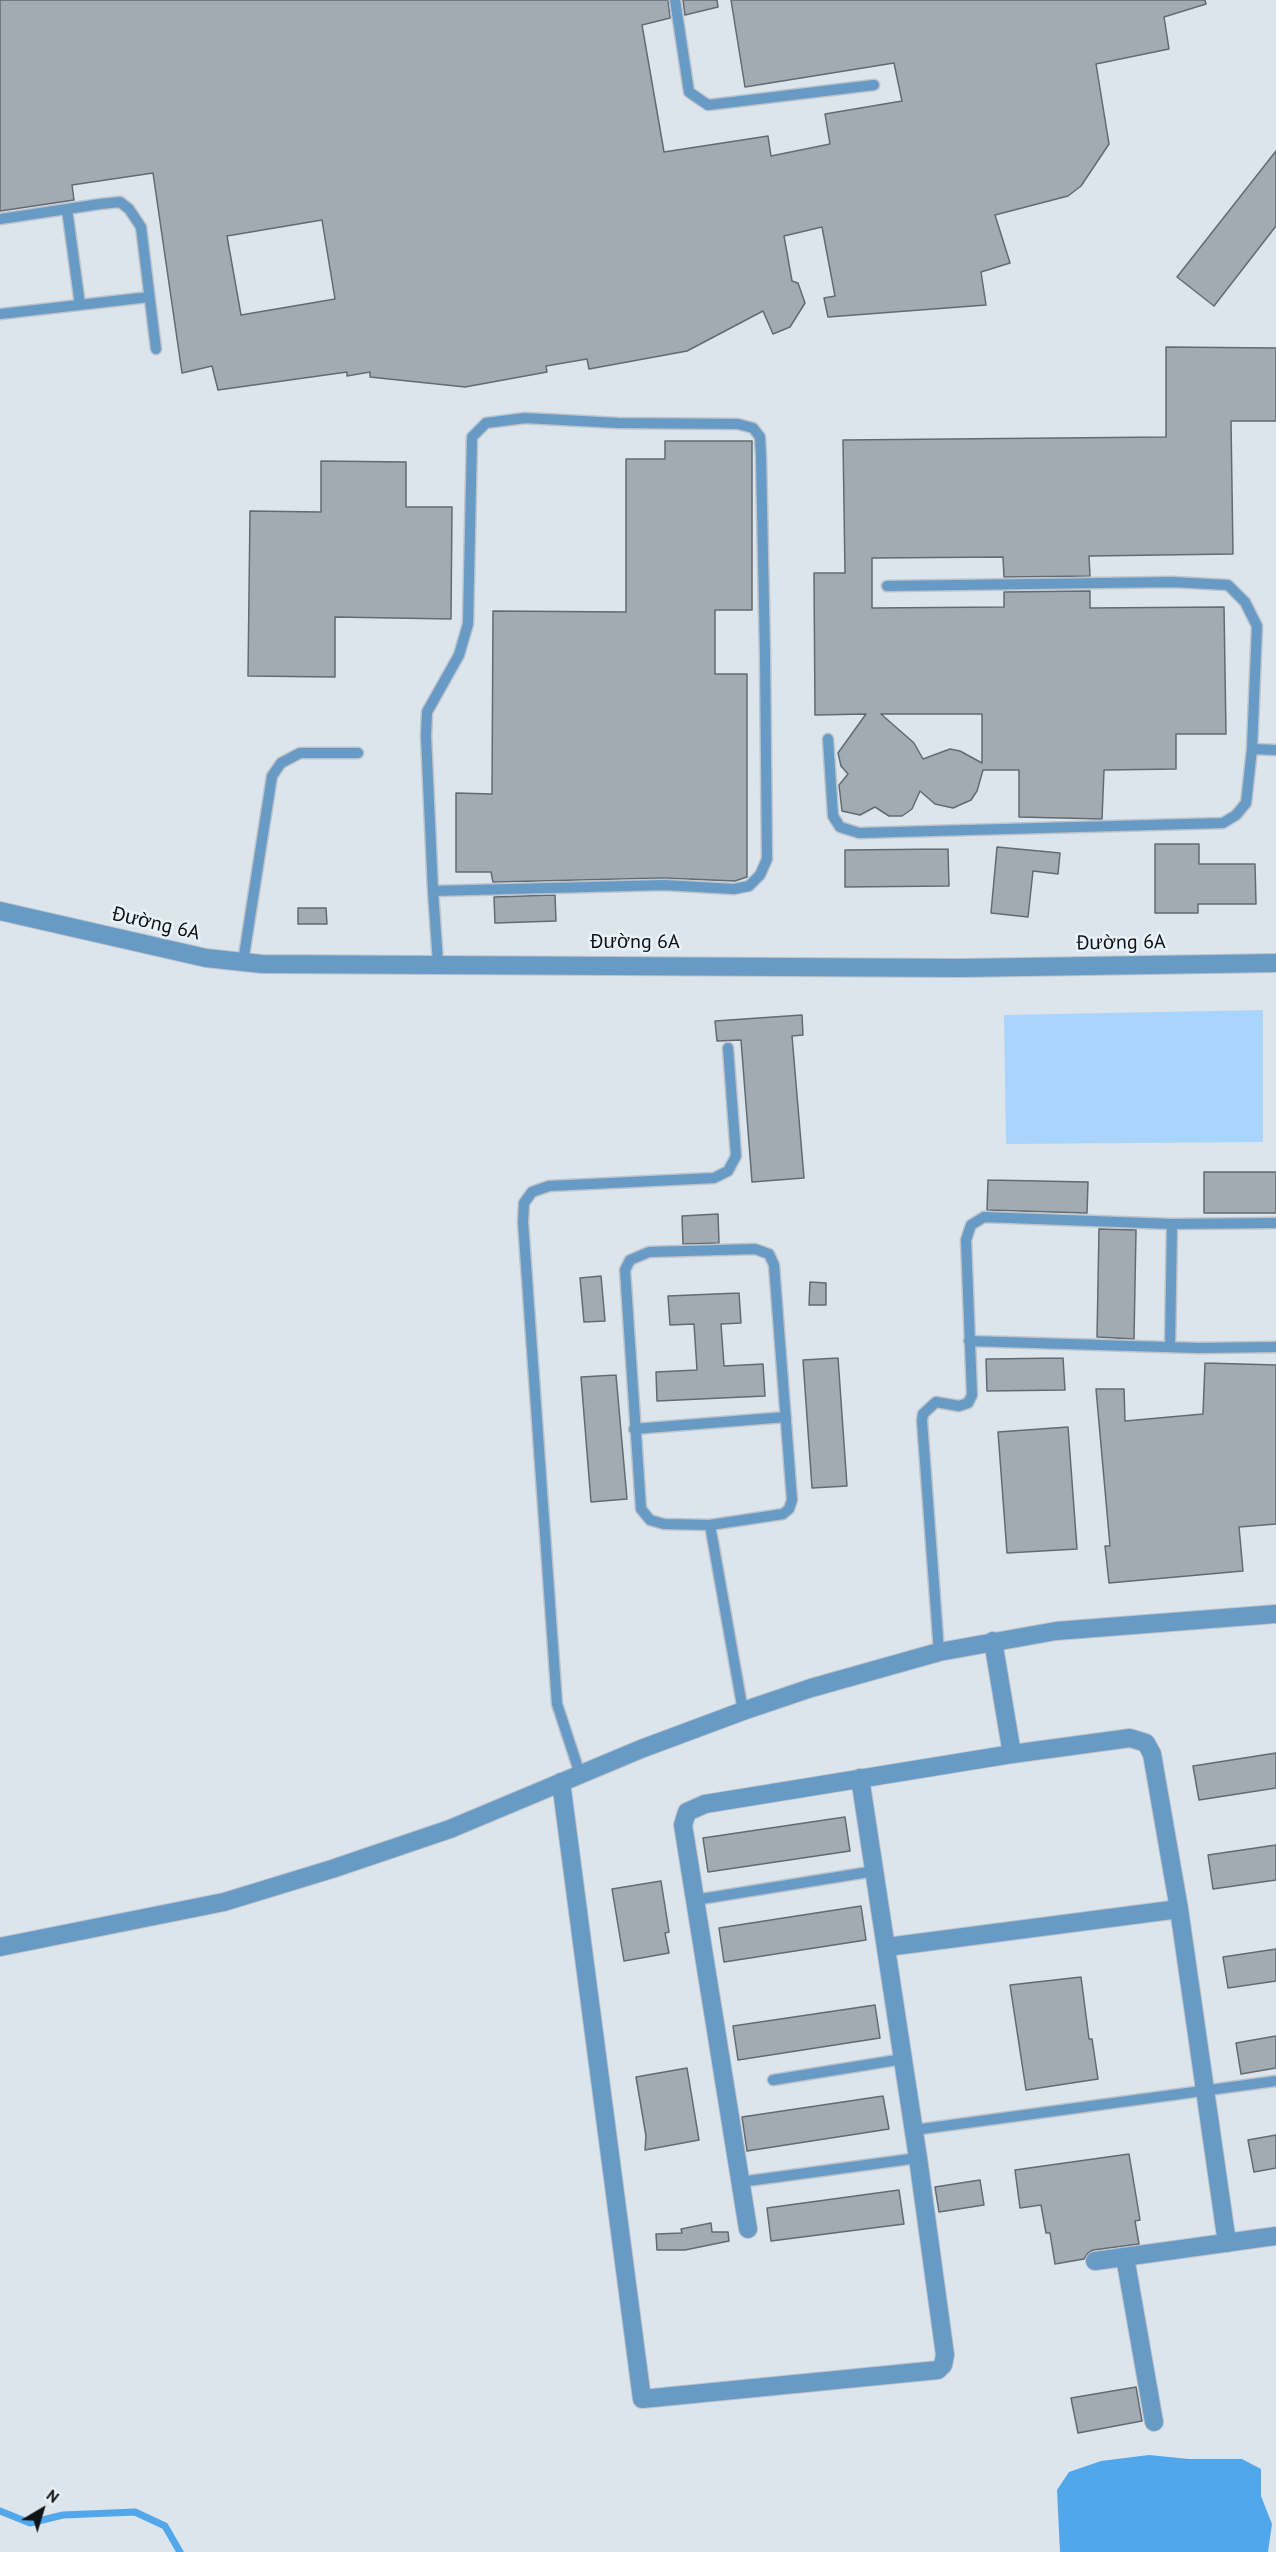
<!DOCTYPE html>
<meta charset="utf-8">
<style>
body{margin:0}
#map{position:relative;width:1276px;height:2552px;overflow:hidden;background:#dde5ec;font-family:"PT Sans",sans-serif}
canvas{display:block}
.north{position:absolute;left:12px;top:2480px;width:60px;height:60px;-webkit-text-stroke:4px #eaf2f9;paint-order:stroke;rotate:38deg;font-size:16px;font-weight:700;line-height:24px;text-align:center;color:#101316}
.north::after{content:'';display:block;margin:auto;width:21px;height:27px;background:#101316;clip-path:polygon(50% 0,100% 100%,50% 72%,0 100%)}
</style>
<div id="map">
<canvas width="1276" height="2552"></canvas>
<div class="north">N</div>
</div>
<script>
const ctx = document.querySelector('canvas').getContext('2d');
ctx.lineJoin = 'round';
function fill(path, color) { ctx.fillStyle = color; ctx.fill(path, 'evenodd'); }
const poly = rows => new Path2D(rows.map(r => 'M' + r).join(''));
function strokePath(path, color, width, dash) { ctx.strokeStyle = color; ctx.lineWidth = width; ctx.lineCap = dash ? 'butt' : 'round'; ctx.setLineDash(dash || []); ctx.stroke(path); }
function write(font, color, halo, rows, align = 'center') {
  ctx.font = font + ' "PT Sans",sans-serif'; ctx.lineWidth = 5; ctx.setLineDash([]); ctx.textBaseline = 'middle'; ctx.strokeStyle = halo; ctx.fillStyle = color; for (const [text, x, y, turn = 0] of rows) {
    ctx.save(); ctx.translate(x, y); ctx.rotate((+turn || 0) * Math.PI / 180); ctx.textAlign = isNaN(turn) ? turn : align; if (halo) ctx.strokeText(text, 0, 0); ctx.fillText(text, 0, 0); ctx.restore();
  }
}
fill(poly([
 [1263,1010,1263,1142,1006,1144,1004,1015]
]), '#a9d4fb');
fill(poly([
 [1149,2455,1189,2459,1242,2459,1261,2469,1261,2496,1272,2524,1268,2552,1060,2552,1057,2490,1069,2472,1101,2461]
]), '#52a6ea');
strokePath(poly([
 [0,2511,30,2523,63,2515,135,2512,165,2526,180,2552]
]), '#52a6ea', 7);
const building = poly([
 [0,0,668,0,670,18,642,25,664,152,768,136,771,156,830,144,825,114,902,101,894,63,745,87,731,0,1205,0,1206,4,1164,17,1169,49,1096,64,1109,144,1081,186,1068,196,995,215,1010,263,981,272,986,305,828,317,824,298,835,296,822,227,784,236,792,281,798,283,805,303,790,327,773,334,763,311,687,351,589,369,587,359,546,366,547,372,465,387,370,377,370,372,347,376,347,372,218,390,212,366,182,373,153,173,72,185,74,200,0,211,0,0],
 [322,220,335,299,241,315,227,236,322,220],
 [683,0,717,0,718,7,685,15,683,0],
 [1276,151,1276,226,1214,306,1177,277,1276,151],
 [1166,347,1276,348,1276,421,1231,421,1233,554,1089,556,1090,576,1004,577,1003,557,872,558,872,608,1004,607,1004,592,1090,591,1090,608,1224,607,1226,734,1176,734,1176,769,1104,770,1102,819,1019,817,1019,770,983,770,977,791,971,800,953,808,935,804,920,791,912,809,902,816,889,816,875,807,860,815,842,811,839,785,848,774,841,766,838,753,866,714,815,715,814,573,845,573,843,440,1166,437,1166,347],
 [881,714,982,714,982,763,960,751,950,749,923,759,914,743,881,714],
 [665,441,752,441,752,610,715,610,715,674,747,674,747,877,735,881,664,878,493,882,491,872,456,872,456,793,492,794,493,611,626,612,626,459,665,459,665,441],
 [321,461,406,462,406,507,452,507,451,619,335,617,335,677,248,676,250,511,321,512,321,461],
 [1155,844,1199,844,1199,864,1255,864,1256,904,1198,904,1198,913,1155,913,1155,844],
 [997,847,1060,853,1058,874,1033,871,1028,917,991,913,997,847],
 [948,849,949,886,845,887,845,850,948,849],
 [555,895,556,921,495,923,494,897,555,895],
 [298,908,326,908,327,924,298,924,298,908],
 [802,1015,803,1035,792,1036,804,1178,752,1182,741,1040,717,1041,715,1021,802,1015],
 [1204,1172,1276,1172,1276,1213,1204,1213,1204,1172],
 [988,1180,1088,1182,1087,1213,987,1210,988,1180],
 [718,1214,719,1243,683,1244,682,1216,718,1214],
 [1099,1229,1136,1230,1134,1339,1097,1337,1099,1229],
 [601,1276,605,1321,584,1322,580,1278,601,1276],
 [810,1282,826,1283,826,1305,809,1305,810,1282],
 [739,1293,741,1323,721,1324,724,1366,763,1364,765,1396,657,1401,656,1372,697,1370,694,1324,670,1325,668,1296,739,1293],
 [838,1358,847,1486,812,1488,803,1360,838,1358],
 [1063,1358,1065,1390,987,1391,986,1359,1063,1358],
 [1205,1363,1276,1365,1276,1524,1239,1527,1243,1571,1109,1583,1105,1546,1110,1546,1096,1389,1124,1389,1125,1421,1203,1414,1205,1363],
 [616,1375,627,1499,591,1502,581,1377,616,1375],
 [1068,1427,1077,1549,1007,1553,998,1432,1068,1427],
 [1276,1753,1276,1788,1199,1800,1193,1766,1276,1753],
 [845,1817,850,1851,708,1872,703,1838,845,1817],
 [1276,1845,1276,1880,1213,1889,1208,1855,1276,1845],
 [661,1881,669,1932,665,1933,669,1953,624,1961,612,1889,661,1881],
 [861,1906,866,1940,724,1962,719,1928,861,1906],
 [1276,1949,1276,1981,1228,1988,1223,1957,1276,1949],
 [1081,1977,1089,2039,1092,2039,1098,2079,1026,2090,1010,1985,1081,1977],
 [875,2005,880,2038,738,2060,733,2026,875,2005],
 [1276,2036,1276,2068,1241,2074,1236,2043,1276,2036],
 [687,2068,699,2140,645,2150,646,2136,636,2077,687,2068],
 [883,2096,889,2129,747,2151,742,2117,883,2096],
 [1276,2135,1276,2168,1254,2172,1248,2140,1276,2135],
 [1129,2154,1140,2220,1135,2221,1139,2244,1093,2250,1088,2253,1084,2259,1055,2264,1050,2233,1046,2233,1041,2205,1020,2208,1015,2170,1129,2154],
 [980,2180,984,2205,939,2212,935,2187,980,2180],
 [899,2190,904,2224,771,2241,767,2208,899,2190],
 [711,2223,712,2232,728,2232,729,2241,685,2250,657,2250,656,2234,682,2233,681,2229,711,2223],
 [1136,2387,1142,2421,1078,2433,1071,2398,1136,2387]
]);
fill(building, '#a3abb2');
strokePath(building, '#636a71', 1.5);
const lane = poly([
 [675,0,689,92,708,105,874,85],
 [67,209,80,305],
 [0,219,100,204,120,202,129,209,141,227,156,349],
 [0,314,149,297],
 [887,586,1172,582,1228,585,1245,602,1257,626,1252,749,1276,750],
 [828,739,833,816,840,827,859,833,1223,823,1236,815,1246,803,1252,749],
 [433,891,664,885,734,889,749,886,760,875,767,859,765,655,761,457,760,437,753,428,738,424,618,423,525,418,486,423,472,437,468,624,459,655,427,712,426,736,433,891,438,963],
 [243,962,272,776,281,763,300,753,358,753],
 [755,1249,769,1254,774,1265,792,1500,789,1509,783,1514,710,1525,664,1524,650,1520,641,1509,625,1270,630,1260,649,1252,755,1249],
 [969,1341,1198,1348,1276,1347],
 [1170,1347,1172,1224],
 [634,1429,786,1417],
 [710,1525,743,1711],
 [939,1652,922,1421,923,1414,936,1402,959,1406,968,1403,972,1395,966,1240,971,1225,984,1217,1172,1224,1276,1223],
 [580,1774,557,1704,523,1222,524,1203,532,1192,549,1186,714,1178,728,1171,736,1156,728,1048],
 [695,1900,875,1871],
 [773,2080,903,2059],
 [914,2130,1276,2081],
 [740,2182,918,2158]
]);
const street = poly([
 [0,911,206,958,262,964,961,968,1276,963],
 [993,1641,1012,1754],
 [561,1782,642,2399,938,2370,943,2365,945,2355,918,2158,860,1778],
 [0,1947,224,1902,332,1869,450,1829,641,1749,743,1711,811,1688,939,1652,1056,1631,1276,1614],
 [887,1947,1179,1909],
 [748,2229,683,1825,687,1812,705,1804,1012,1754,1130,1738,1146,1743,1152,1754,1179,1909,1227,2243],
 [1125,2257,1154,2422],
 [1095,2261,1276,2236]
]);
strokePath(lane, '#bcc3ca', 13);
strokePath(street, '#bcc3ca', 20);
strokePath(lane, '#689ac6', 10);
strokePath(street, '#689ac6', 18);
write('20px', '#101316', '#eaf2f9', [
 ["Đường 6A",156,924,13],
 ["Đường 6A",635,942],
 ["Đường 6A",1121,943,-1]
]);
</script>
